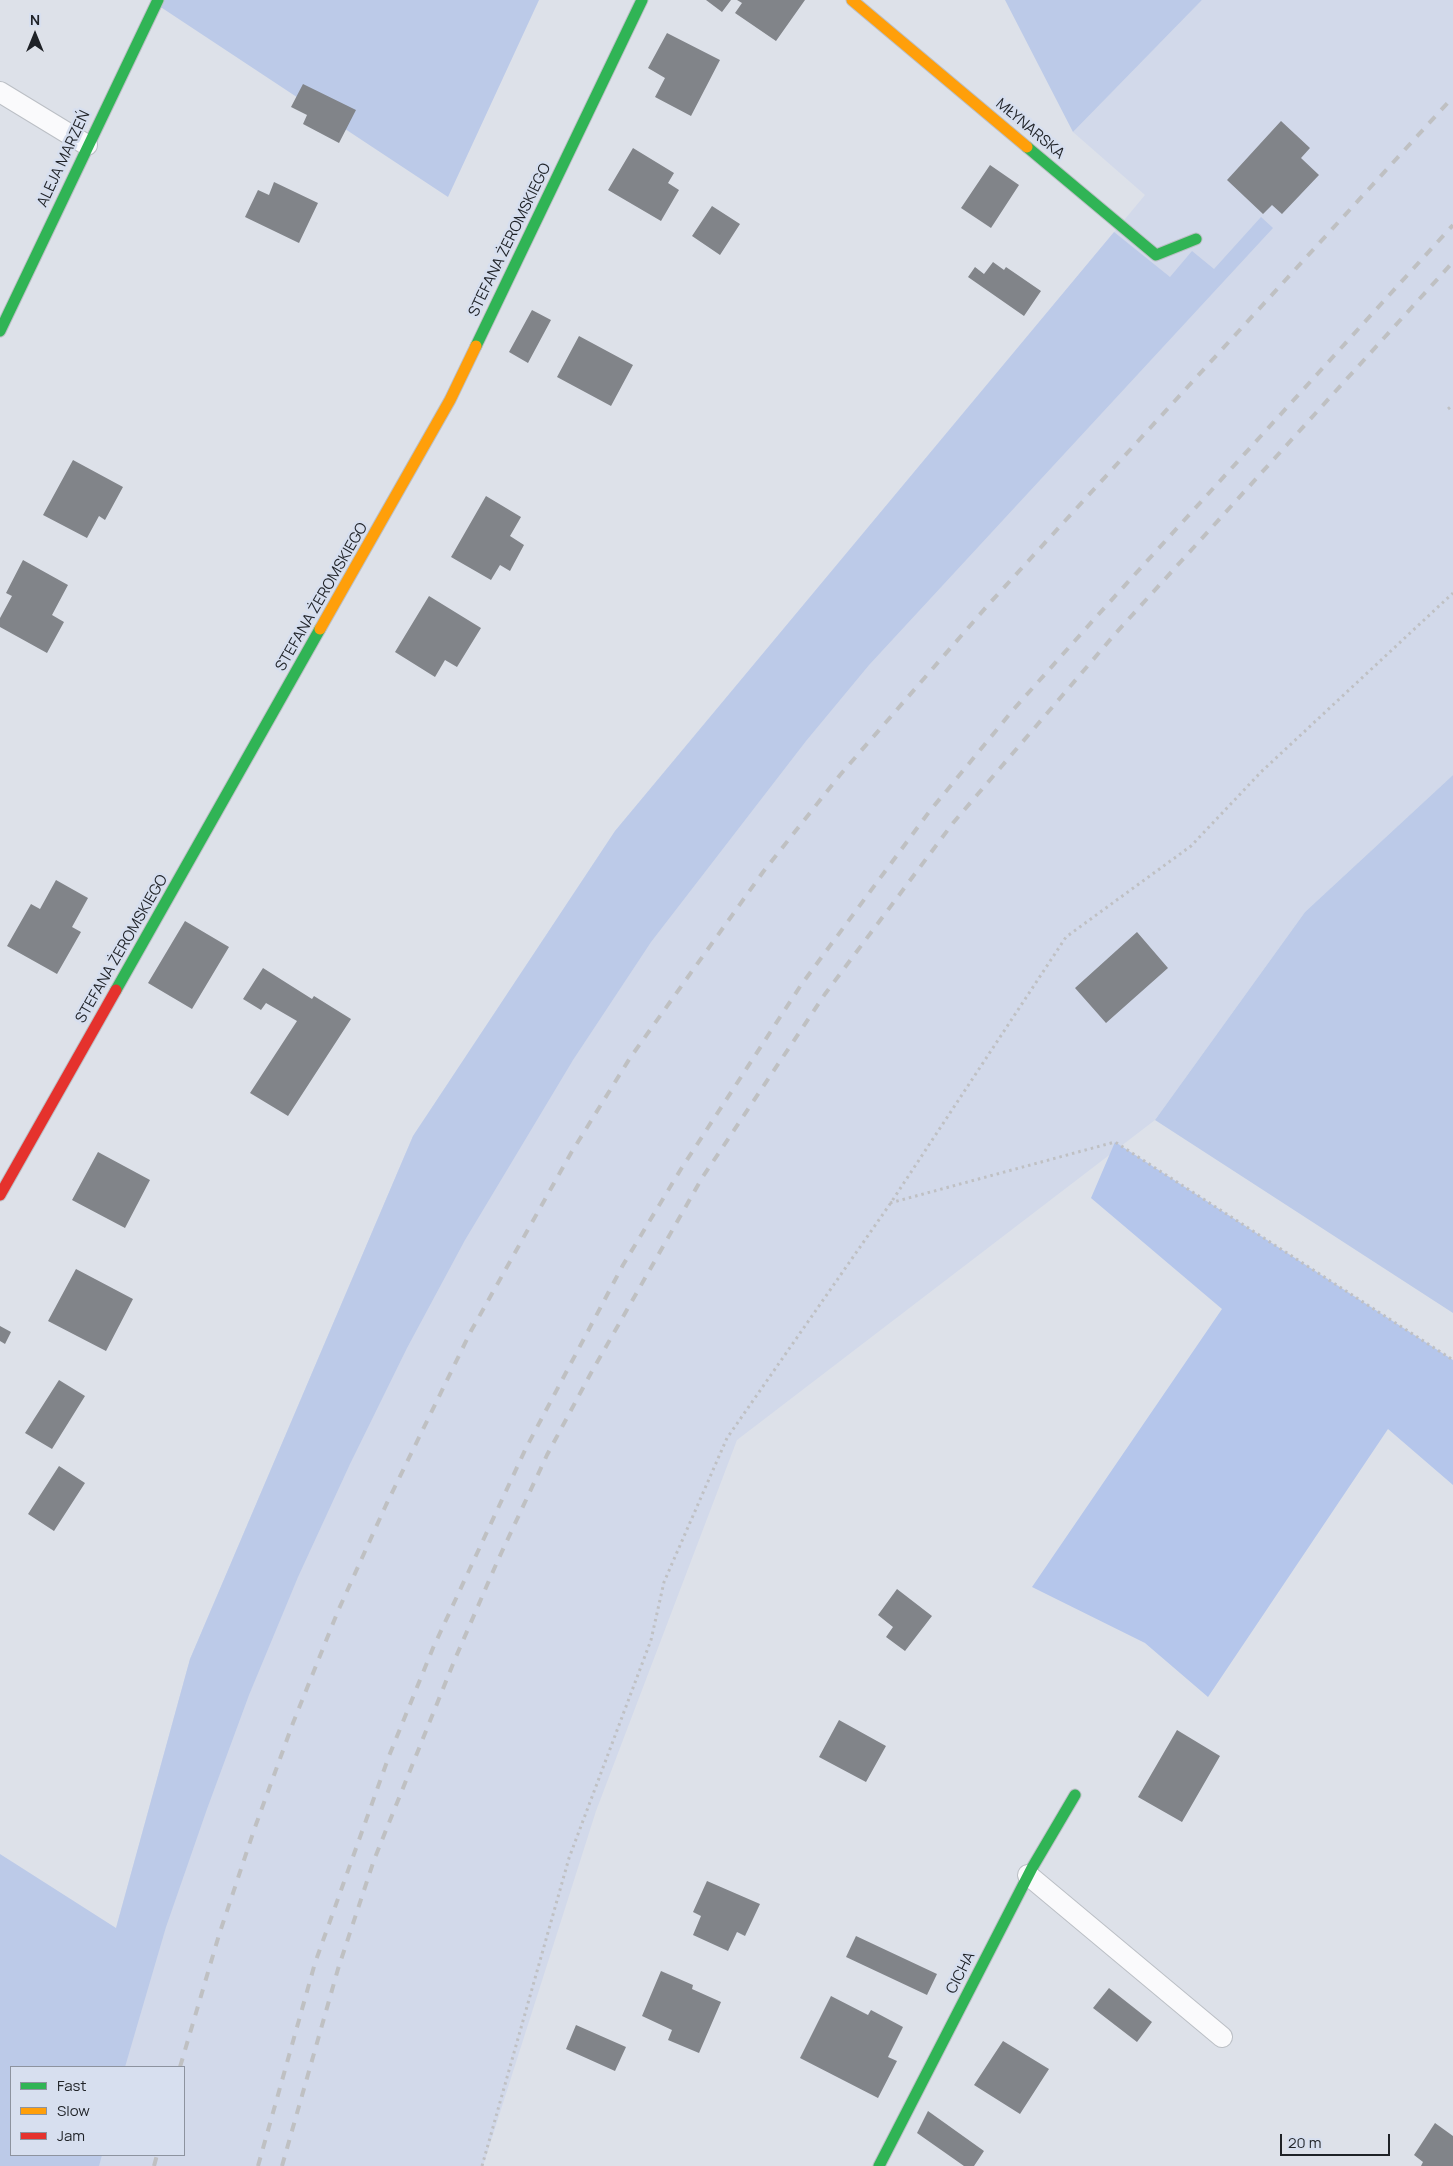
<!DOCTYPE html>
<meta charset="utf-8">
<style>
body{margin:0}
#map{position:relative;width:1453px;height:2166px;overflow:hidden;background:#dde1e9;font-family:Manrope,sans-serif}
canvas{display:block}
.legend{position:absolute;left:10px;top:2066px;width:175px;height:90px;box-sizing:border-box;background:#d7dfef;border:1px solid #8d939f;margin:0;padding:6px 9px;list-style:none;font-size:15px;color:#1f2227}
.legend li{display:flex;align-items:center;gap:10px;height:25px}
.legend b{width:25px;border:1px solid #8d939f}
.north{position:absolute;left:10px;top:10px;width:50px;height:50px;-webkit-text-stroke:4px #d7dfef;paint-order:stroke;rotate:0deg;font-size:14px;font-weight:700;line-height:20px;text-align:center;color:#1f2227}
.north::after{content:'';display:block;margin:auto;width:18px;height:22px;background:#1f2227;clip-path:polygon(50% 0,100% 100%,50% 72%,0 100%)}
.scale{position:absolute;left:1280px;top:2134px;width:110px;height:22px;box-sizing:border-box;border:2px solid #1f2227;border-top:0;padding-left:6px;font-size:15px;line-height:18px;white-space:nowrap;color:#1f2227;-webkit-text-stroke:4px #d7dfef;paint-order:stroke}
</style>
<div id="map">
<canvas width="1453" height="2166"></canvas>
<ul class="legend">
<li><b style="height:6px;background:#30b455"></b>Fast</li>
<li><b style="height:6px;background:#ff9f0a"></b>Slow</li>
<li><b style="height:6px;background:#e5322d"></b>Jam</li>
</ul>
<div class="north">N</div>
<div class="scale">20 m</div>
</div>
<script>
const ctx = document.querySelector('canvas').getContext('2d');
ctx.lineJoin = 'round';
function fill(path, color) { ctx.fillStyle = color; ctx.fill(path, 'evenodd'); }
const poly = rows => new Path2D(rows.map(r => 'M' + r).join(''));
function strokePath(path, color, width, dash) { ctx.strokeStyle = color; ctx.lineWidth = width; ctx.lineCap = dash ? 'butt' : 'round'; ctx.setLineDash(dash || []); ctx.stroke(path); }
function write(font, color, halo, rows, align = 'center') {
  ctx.font = font + ' Manrope,sans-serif'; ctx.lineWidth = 5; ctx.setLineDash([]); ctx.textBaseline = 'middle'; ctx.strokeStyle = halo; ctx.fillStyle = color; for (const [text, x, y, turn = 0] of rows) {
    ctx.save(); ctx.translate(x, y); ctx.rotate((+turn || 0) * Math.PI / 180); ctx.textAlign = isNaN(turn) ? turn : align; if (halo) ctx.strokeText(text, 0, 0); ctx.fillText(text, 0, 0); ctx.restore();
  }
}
fill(poly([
 [1202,0,1453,0,1453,775,1305,912,1155,1120,737,1440,596,1811,483,2166,45,2166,48,2155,184,2155,184,2067,73,2067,116,1928,190,1659,413,1136,615,831,1145,195,1073,132]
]), '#d2d9ea');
fill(poly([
 [150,0,539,0,448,197],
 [1005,0,1202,0,1073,132],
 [1261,217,1273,228,869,665,806,741,651,942,573,1060,465,1240,407,1348,350,1464,298,1577,249,1695,207,1809,166,1927,125,2067,11,2067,11,2155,102,2155,99,2166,0,2166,0,1854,116,1928,190,1659,413,1136,615,831,1114,232,1170,277,1192,251,1214,269],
 [1453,775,1453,1313,1155,1120,1305,912]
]), '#bccae8');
fill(poly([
 [1115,1142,1453,1360,1453,1485,1388,1429,1208,1697,1145,1643,1032,1587,1222,1309,1091,1198]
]), '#b5c6eb');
fill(poly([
 [706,0,731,0,722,12],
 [737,0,805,0,776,41,735,13,742,3],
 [667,33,720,60,691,116,655,97,665,78,648,68],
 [303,84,356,110,339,143,303,124,307,115,291,107],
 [1281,121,1310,148,1301,158,1319,175,1282,214,1272,205,1263,214,1227,180],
 [633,148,674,173,668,183,679,190,661,221,608,190],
 [990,165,1019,185,991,228,961,208],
 [274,182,318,203,299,243,245,217,258,190,269,195],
 [712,206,740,224,720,255,692,236],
 [993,262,1004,270,1006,267,1041,291,1024,316,968,277,975,267,984,274],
 [532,310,551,320,528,363,509,352],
 [579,336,633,365,611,406,557,377],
 [73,460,123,487,105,520,99,516,87,538,43,515],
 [486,496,521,517,510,536,524,545,510,571,500,565,491,580,451,557],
 [23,560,68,585,52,615,64,622,47,653,0,627,0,618,12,596,6,593],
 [429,596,481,628,457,667,445,660,435,677,395,652],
 [56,880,88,898,72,927,81,932,57,974,7,946,31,904,40,909],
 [185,921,229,947,192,1009,148,983],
 [1137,932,1168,968,1106,1023,1075,988],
 [263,968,312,999,314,996,351,1019,288,1116,250,1093,297,1021,266,1003,261,1010,243,999],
 [98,1152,150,1180,125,1228,72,1200],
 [76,1269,133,1299,106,1351,48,1321],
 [0,1326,11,1332,5,1344,0,1341],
 [59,1380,85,1396,52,1449,25,1433],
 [59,1466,85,1483,54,1531,28,1514],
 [897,1589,932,1616,905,1651,886,1637,893,1627,878,1615],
 [839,1720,886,1746,866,1782,819,1757],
 [1177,1730,1220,1756,1182,1822,1138,1797],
 [707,1881,760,1904,745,1936,737,1932,728,1951,693,1935,701,1916,693,1912],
 [856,1936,937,1974,927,1995,846,1957],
 [661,1971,693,1985,692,1989,721,2002,699,2053,668,2040,672,2030,642,2016],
 [1109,1988,1152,2022,1137,2042,1093,2008],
 [831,1996,868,2015,871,2010,903,2027,888,2057,897,2061,878,2098,800,2058],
 [576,2025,626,2047,615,2071,566,2049],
 [1003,2041,1049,2069,1020,2114,974,2085],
 [928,2111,984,2151,974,2166,964,2166,917,2133],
 [1435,2123,1453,2136,1453,2166,1421,2166,1423,2162,1414,2155]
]), '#818489');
const lane = poly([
 [0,92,87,145],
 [1028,1875,1222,2037]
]);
const fast = poly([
 [1027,147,1156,255,1196,239],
 [0,331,158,0],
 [476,346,642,0],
 [116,990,320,629],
 [879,2166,1032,1868,1075,1795]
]);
const slow = poly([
 [852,0,1027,147],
 [320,629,450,400,476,346]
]);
const jam = poly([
 [0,1195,116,990]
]);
strokePath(lane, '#bbbfc5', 22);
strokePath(fast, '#bbbfc5', 13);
strokePath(slow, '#bbbfc5', 13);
strokePath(jam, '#bbbfc5', 13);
strokePath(poly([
 [1448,409,1453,405],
 [890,1203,1115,1142,1453,1360],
 [482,2166,569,1858,651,1640,664,1582,727,1438,890,1204,1066,937,1191,846,1261,772,1453,593]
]), '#bfc0c3', 3, [2.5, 4]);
strokePath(lane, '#fafafc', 20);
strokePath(fast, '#30b455', 11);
strokePath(slow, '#ff9f0a', 11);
strokePath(jam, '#e5322d', 11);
strokePath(poly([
 [180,2067,219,1935,254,1830,293,1723,338,1611,386,1505,471,1331,571,1153,630,1058,763,872,840,775,988,605,1453,97],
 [154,2166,157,2155],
 [258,2166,315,1963,389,1756,433,1648,526,1448,623,1265,681,1169,801,985,929,812,1013,710,1097,616,1453,225],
 [282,2166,338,1969,374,1860,455,1659,498,1560,547,1455,591,1373,702,1178,825,994,953,823,1115,634,1453,262]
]), '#bfc0c2', 4, [9, 9]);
write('15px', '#1f2227', '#d7dfef', [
 ["MŁYNARSKA",1030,129,40],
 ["ALEJA MARZEŃ",64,159,-65],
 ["STEFANA ŻEROMSKIEGO",510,240,-64],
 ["STEFANA ŻEROMSKIEGO",322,597,-60],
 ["STEFANA ŻEROMSKIEGO",122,949,-60],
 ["CICHA",961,1973,-63]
]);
</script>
